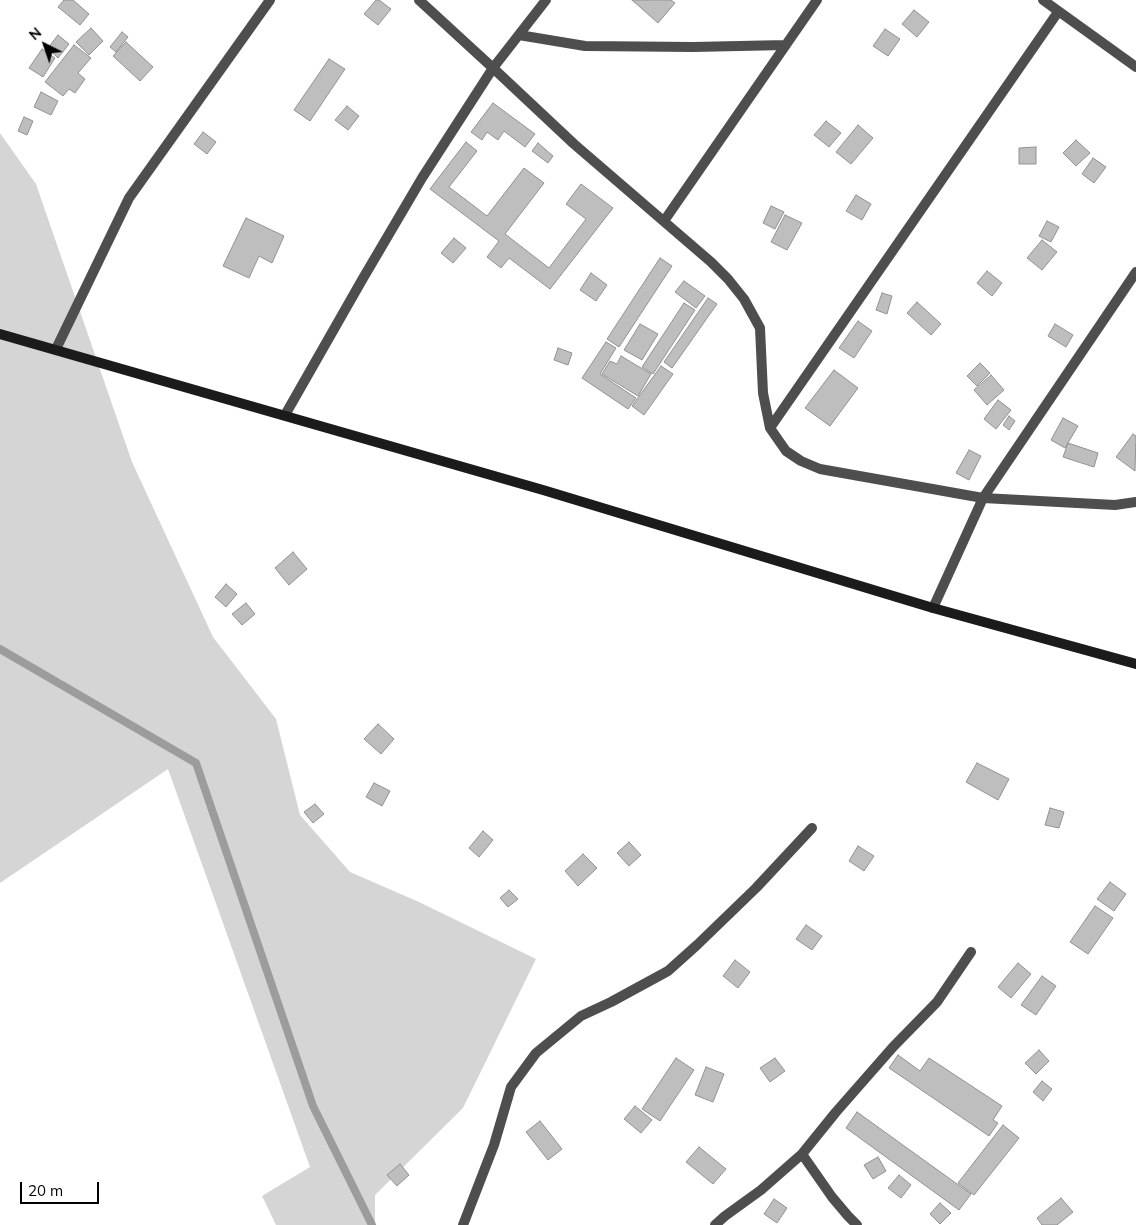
<!DOCTYPE html>
<style>
body{margin:0}
#map{position:relative;width:1136px;height:1225px;overflow:hidden;background:#fff;font-family:Mulish,sans-serif}
canvas{display:block}
.north{position:absolute;left:20px;top:20px;width:50px;height:50px;-webkit-text-stroke:4px #fff;paint-order:stroke;rotate:319deg;font-size:14px;font-weight:700;line-height:20px;text-align:center;color:#000}
.north::after{content:'';display:block;margin:auto;width:18px;height:22px;background:#000;clip-path:polygon(50% 0,100% 100%,50% 72%,0 100%)}
.scale{position:absolute;left:20px;top:1182px;width:79px;height:22px;box-sizing:border-box;border:2px solid #000;border-top:0;padding-left:6px;font-size:15px;line-height:18px;white-space:nowrap;color:#000;-webkit-text-stroke:4px #fff;paint-order:stroke}
</style>
<div id="map">
<canvas width="1136" height="1225"></canvas>
<div class="north">N</div>
<div class="scale">20 m</div>
</div>
<script>
const ctx = document.querySelector('canvas').getContext('2d');
ctx.lineJoin = 'round';
function fill(path, color) { ctx.fillStyle = color; ctx.fill(path, 'evenodd'); }
const poly = rows => new Path2D(rows.map(r => 'M' + r).join(''));
function strokePath(path, color, width, dash) { ctx.strokeStyle = color; ctx.lineWidth = width; ctx.lineCap = dash ? 'butt' : 'round'; ctx.setLineDash(dash || []); ctx.stroke(path); }
fill(poly([
 [0,133,36,184,132,462,213,637,276,719,300,815,350,872,419,902,536,959,463,1108,375,1195,375,1225,276,1225,262,1196,310,1167,168,769,0,883]
]), '#d5d5d5');
strokePath(poly([
 [0,649,196,763,313,1106,372,1225]
]), '#9c9c9c', 8);
const building = poly([
 [64,0,73,0,89,14,80,25,58,7,64,0],
 [376,0,379,0,391,9,378,25,364,14,376,0],
 [632,0,671,0,675,3,658,23,632,0],
 [914,10,929,22,917,37,902,24,914,10],
 [91,28,103,41,89,55,76,42,91,28],
 [885,29,900,39,888,56,873,46,885,29],
 [122,32,128,37,116,52,110,47,122,32],
 [58,35,69,44,58,58,48,48,58,35],
 [126,42,153,67,140,81,113,56,126,42],
 [74,45,91,58,78,73,85,79,75,93,69,89,63,96,45,82,74,45],
 [42,49,55,58,43,77,29,68,42,49],
 [329,59,345,69,310,121,294,110,329,59],
 [41,92,58,101,51,115,34,107,41,92],
 [493,103,535,134,525,147,504,131,498,140,487,132,482,140,471,132,493,103],
 [347,106,359,116,348,130,335,120,347,106],
 [24,117,33,121,27,135,18,131,24,117],
 [826,121,841,133,829,147,814,135,826,121],
 [858,125,873,138,851,164,836,152,858,125],
 [203,132,216,142,207,154,194,144,203,132],
 [1076,140,1090,153,1076,166,1063,153,1076,140],
 [466,142,477,151,449,187,487,216,524,168,544,183,505,234,549,268,586,219,566,204,581,184,613,208,550,289,509,258,501,268,487,257,499,241,430,189,466,142],
 [538,143,553,156,548,163,532,151,538,143],
 [1036,147,1036,164,1019,164,1019,148,1036,147],
 [1093,158,1106,167,1094,183,1082,174,1093,158],
 [856,195,871,204,862,220,846,211,856,195],
 [771,206,784,212,775,229,763,223,771,206],
 [785,215,802,223,787,250,771,242,785,215],
 [246,218,284,236,272,263,259,256,249,278,223,266,246,218],
 [1047,221,1059,227,1051,242,1039,236,1047,221],
 [454,238,466,248,453,263,441,253,454,238],
 [1042,240,1057,252,1042,270,1027,258,1042,240],
 [660,258,672,266,619,347,607,339,660,258],
 [987,271,1002,283,992,296,977,283,987,271],
 [591,273,607,285,596,301,580,290,591,273],
 [684,281,705,296,696,308,675,292,684,281],
 [882,293,892,296,887,314,876,310,882,293],
 [708,298,717,304,672,368,664,362,708,298],
 [917,302,941,324,931,335,907,313,917,302],
 [684,303,695,310,653,374,642,367,684,303],
 [858,321,872,331,854,358,839,348,858,321],
 [640,324,658,334,642,360,624,350,640,324],
 [1055,324,1073,335,1066,347,1048,336,1055,324],
 [606,342,616,348,600,374,636,398,628,409,582,378,606,342],
 [558,348,572,353,568,365,554,360,558,348],
 [621,356,651,374,638,396,602,374,610,361,617,364,621,356],
 [980,363,990,373,977,386,967,376,980,363],
 [661,366,673,374,644,415,632,406,661,366],
 [834,370,858,388,830,426,805,408,834,370],
 [991,375,1004,390,987,405,974,390,991,375],
 [998,400,1011,410,996,429,984,419,998,400],
 [1009,416,1015,421,1009,430,1003,425,1009,416],
 [1063,418,1078,426,1065,448,1051,440,1063,418],
 [1133,434,1136,436,1135,471,1116,457,1133,434],
 [1068,443,1098,453,1094,467,1063,457,1068,443],
 [969,450,981,456,969,480,956,473,969,450],
 [293,552,307,569,289,585,275,568,293,552],
 [226,584,237,594,226,607,215,597,226,584],
 [246,603,255,614,242,625,232,614,246,603],
 [378,724,394,739,381,754,364,739,378,724],
 [977,763,1009,779,998,800,966,782,977,763],
 [374,783,390,791,382,806,366,797,374,783],
 [315,804,324,814,313,823,304,812,315,804],
 [1050,808,1064,812,1059,828,1045,825,1050,808],
 [483,831,493,840,479,857,469,848,483,831],
 [629,842,641,855,629,866,617,853,629,842],
 [858,846,874,856,864,871,849,861,858,846],
 [583,854,597,868,578,886,565,871,583,854],
 [1110,882,1126,894,1114,911,1097,899,1110,882],
 [509,890,518,899,508,907,500,898,509,890],
 [1095,906,1113,918,1088,954,1070,942,1095,906],
 [806,925,822,936,812,950,796,939,806,925],
 [735,960,750,972,738,988,723,976,735,960],
 [1018,963,1031,974,1011,998,998,987,1018,963],
 [1042,976,1056,986,1036,1015,1021,1005,1042,976],
 [1039,1050,1049,1061,1036,1074,1025,1063,1039,1050],
 [898,1055,920,1071,929,1058,1002,1106,993,1120,998,1123,989,1136,889,1068,898,1055],
 [676,1058,694,1070,660,1121,642,1109,676,1058],
 [775,1058,785,1071,770,1082,760,1068,775,1058],
 [706,1067,724,1074,713,1102,695,1095,706,1067],
 [1042,1081,1052,1089,1043,1101,1033,1092,1042,1081],
 [635,1106,652,1120,641,1133,624,1119,635,1106],
 [857,1112,971,1194,959,1210,846,1128,857,1112],
 [540,1121,562,1149,548,1160,526,1132,540,1121],
 [1003,1125,1019,1138,974,1195,958,1183,1003,1125],
 [699,1147,726,1169,713,1184,686,1162,699,1147],
 [878,1157,886,1171,873,1179,864,1165,878,1157],
 [400,1164,409,1175,397,1186,387,1175,400,1164],
 [899,1175,911,1185,901,1198,888,1188,899,1175],
 [1061,1198,1073,1212,1057,1225,1042,1225,1037,1218,1061,1198],
 [774,1199,787,1208,777,1223,764,1214,774,1199],
 [940,1203,951,1213,940,1224,930,1214,940,1203]
]);
fill(building, '#bebebe');
strokePath(building, '#929292', 1);
strokePath(poly([
 [419,0,493,68,574,144,711,262,728,279,744,299,760,328,763,393,770,428,786,451,801,461,820,469,983,498,1115,505,1136,502],
 [1043,0,1136,67],
 [519,35,585,46,693,47,786,45],
 [664,221,817,0],
 [56,349,129,198,270,0],
 [285,415,362,280,422,178,493,68,546,0],
 [770,428,1058,12],
 [933,608,983,498,1136,272],
 [802,1154,832,1197,848,1216,857,1225],
 [463,1225,494,1145,511,1087,536,1053,581,1016,611,1002,668,971,697,945,756,888,812,828],
 [715,1225,725,1216,761,1190,802,1154,836,1112,893,1047,937,1002,971,952]
]), '#4e4e4e', 10);
strokePath(poly([
 [0,334,543,490,933,608,1136,664]
]), '#1b1b1b', 10);
</script>
